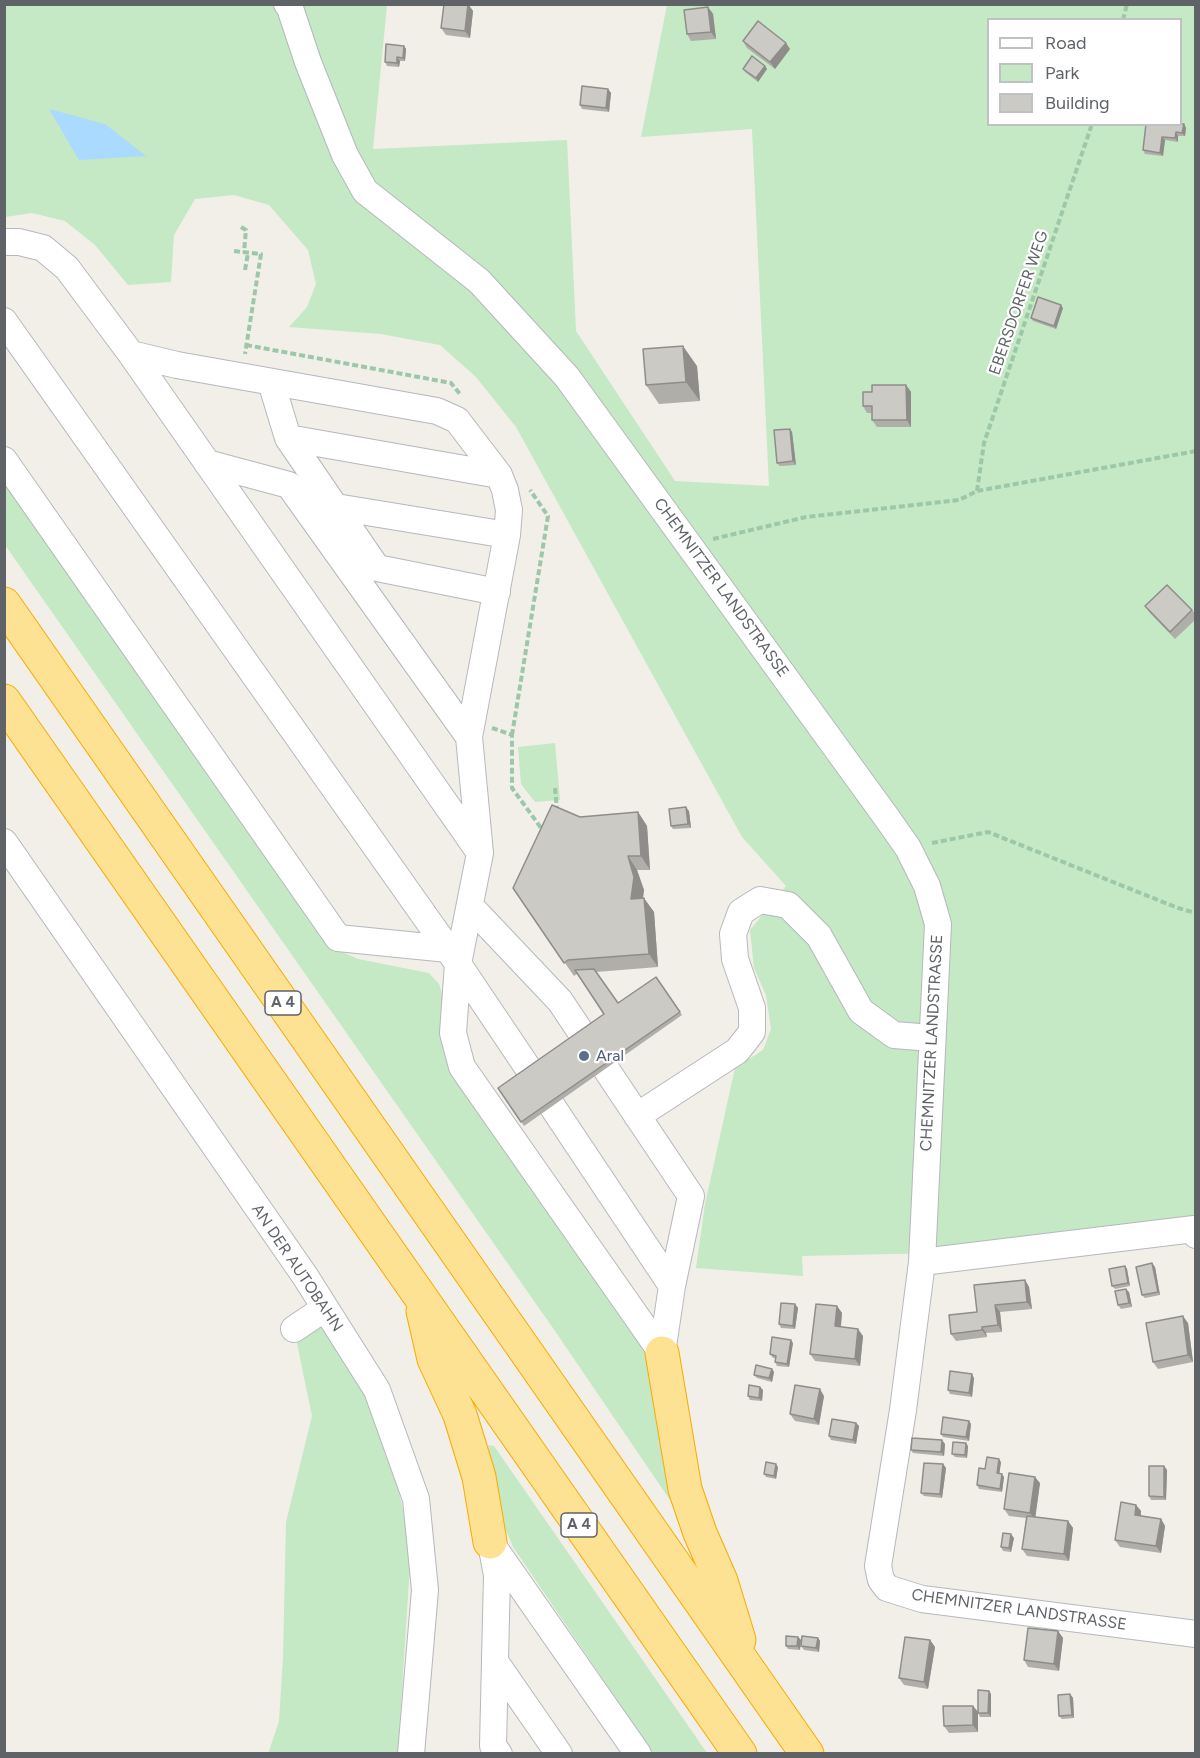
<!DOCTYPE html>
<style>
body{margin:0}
#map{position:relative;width:1200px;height:1758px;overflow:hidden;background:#f1efe8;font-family:Figtree,sans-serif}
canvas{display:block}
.frame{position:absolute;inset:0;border:6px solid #5f6368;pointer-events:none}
.legend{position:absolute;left:987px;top:18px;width:195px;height:108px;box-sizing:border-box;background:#fff;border:2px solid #bfc1c3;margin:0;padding:8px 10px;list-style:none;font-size:18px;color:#5f6368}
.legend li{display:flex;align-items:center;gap:12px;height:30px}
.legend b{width:30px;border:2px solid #bfc1c3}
</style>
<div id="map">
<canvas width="1200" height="1758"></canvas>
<div class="frame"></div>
<ul class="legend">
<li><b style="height:8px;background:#fff"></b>Road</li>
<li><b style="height:16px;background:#c5e8c5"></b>Park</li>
<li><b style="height:16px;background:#cccac5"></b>Building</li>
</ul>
</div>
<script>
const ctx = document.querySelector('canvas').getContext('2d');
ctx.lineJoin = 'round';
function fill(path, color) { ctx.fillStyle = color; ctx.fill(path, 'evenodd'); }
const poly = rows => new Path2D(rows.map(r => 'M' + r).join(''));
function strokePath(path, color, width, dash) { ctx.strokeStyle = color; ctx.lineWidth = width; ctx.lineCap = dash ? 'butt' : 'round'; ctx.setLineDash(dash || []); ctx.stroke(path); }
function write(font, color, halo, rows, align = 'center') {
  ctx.font = font + ' Figtree,sans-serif'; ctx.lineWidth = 4.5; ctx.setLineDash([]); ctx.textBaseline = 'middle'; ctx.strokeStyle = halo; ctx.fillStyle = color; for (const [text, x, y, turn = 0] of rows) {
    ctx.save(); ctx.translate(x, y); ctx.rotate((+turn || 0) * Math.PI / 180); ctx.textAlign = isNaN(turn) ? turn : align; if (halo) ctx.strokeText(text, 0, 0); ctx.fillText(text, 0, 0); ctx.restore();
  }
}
fill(poly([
 [4,5,387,5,373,149,567,140,576,331,675,481,769,486,752,129,641,137,667,5,1195,5,1195,1218,937,1253,802,1256,803,1276,696,1268,705,1204,735,1068,763,1050,771,1029,766,995,754,968,750,930,786,886,742,837,516,427,476,377,440,345,381,334,289,327,307,307,316,284,308,250,269,205,234,195,195,199,174,235,171,282,128,285,95,245,65,221,32,213,5,217],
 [988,20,1180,20,1180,124,988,124],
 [4,474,327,936,342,952,358,959,429,973,439,984,444,1000,442,1036,444,1052,449,1065,632,1326,650,1361,687,1525,555,1331,5,545],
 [555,743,560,800,535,802,521,784,518,747],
 [323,1326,368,1401,395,1473,411,1548,398,1753,268,1754,279,1721,283,1657,286,1522,312,1416,294,1329],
 [488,1445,494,1446,707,1753,653,1753,513,1547,504,1526]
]), '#c5e8c5');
fill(poly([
 [49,109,105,124,146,156,79,160]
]), '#aadaff');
const minor = poly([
 [287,4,289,5,308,62,345,155,365,191,479,281,567,377,887,818,908,848,927,886,938,924,922,1262,903,1410,878,1566,881,1580,887,1588,922,1599,1196,1634],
 [4,242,19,242,43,248,67,268,131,354,177,365,437,411,457,420,499,475,505,490,509,510,507,535,469,737,480,853,458,964,453,1033,462,1067,662,1353],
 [4,321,448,949,530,1071],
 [131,354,478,850],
 [271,382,288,438,377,568,497,592],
 [288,438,499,475],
 [4,460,338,938,448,949],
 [207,463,289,485,469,737],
 [336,507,507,535],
 [4,842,305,1276,377,1390,416,1499,425,1590,411,1754],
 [470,906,560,1001,582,1034],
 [606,1069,691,1196,672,1286],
 [552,1106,672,1286,662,1353],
 [637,1116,737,1051,752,1032,752,1008,735,959,733,934,741,912,760,900,788,905,819,936,861,1011,894,1035,932,1038],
 [922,1262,1194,1229,1196,1235],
 [294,1329,325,1308],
 [490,1542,638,1754],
 [492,1549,497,1575,493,1746,499,1754],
 [496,1663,559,1754]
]);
const highway = poly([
 [4,604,807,1754],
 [4,701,740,1754],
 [423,1311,434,1359,460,1415,479,1477,490,1542],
 [662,1353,685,1489,700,1533,721,1581,739,1640]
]);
strokePath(minor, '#b5b8bc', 28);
strokePath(highway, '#f9ab00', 35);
strokePath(poly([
 [1123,20,1127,4],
 [241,227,246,230,244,252],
 [234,251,261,254,245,354],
 [245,270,248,253],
 [246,345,451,383,460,394],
 [977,491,984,443,1092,124],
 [713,539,806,517,959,500,977,491,1196,451],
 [492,728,512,735,512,788,544,832],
 [512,735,548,516,530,490],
 [555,788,557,810],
 [932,843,988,832,1178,908,1196,913]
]), '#9cc7a9', 4, [6, 3]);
strokePath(minor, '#fff', 26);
strokePath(highway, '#fde293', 33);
fill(poly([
 [468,4,473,11,470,38,446,35,441,28],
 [708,7,713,14,716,39,691,41,687,34],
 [743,41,790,49,775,69,747,48],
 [404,46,406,49,405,61,400,61,399,67,387,66,385,62],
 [765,66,767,69,758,82,745,72,743,69],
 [608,89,611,93,609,112,582,109,580,105],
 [1146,124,1184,124,1186,128,1185,136,1178,136,1178,142,1165,140,1163,156,1145,154,1143,150],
 [1063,308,1056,329,1033,321,1031,318],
 [697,366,700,401,659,404,646,385],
 [906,385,911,392,911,427,877,427,872,420,872,413,867,413,863,406],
 [790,429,792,432,796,465,780,466,777,463],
 [1145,606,1192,610,1196,615,1196,619,1175,639,1150,613],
 [689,811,691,828,673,829,671,826],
 [638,812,647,826,650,870,637,870,644,890,643,898,654,912,658,967,596,972,618,1003,656,977,682,1015,524,1126,498,1088,604,1014,577,974,574,976,513,888,580,817],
 [1125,1266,1127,1269,1130,1286,1115,1289,1112,1286],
 [1155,1267,1160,1295,1145,1298,1142,1295],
 [1025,1280,1029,1287,1032,1309,1000,1312,1002,1332,986,1333,987,1337,956,1341,951,1334,977,1312],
 [1129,1292,1132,1307,1121,1309,1118,1305],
 [795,1304,798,1308,795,1329,781,1328,779,1324],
 [837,1306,842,1313,841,1327,863,1336,860,1366,815,1361,810,1354],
 [1188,1323,1193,1362,1158,1369,1153,1362],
 [793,1343,789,1367,777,1366,775,1362,776,1358,773,1358,770,1354],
 [772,1369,774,1372,772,1382,757,1378,754,1375],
 [974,1378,972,1397,950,1394,948,1390],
 [760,1387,763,1390,762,1401,750,1400,748,1396],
 [824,1396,819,1425,795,1421,790,1414],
 [969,1421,971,1424,969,1441,943,1437,941,1434],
 [856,1423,859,1426,856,1444,831,1440,829,1436],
 [945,1444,944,1456,913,1453,911,1450],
 [968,1446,967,1458,955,1457,952,1454],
 [1001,1462,999,1474,1004,1477,1002,1492,979,1489,977,1485,985,1469],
 [943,1464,946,1468,942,1498,924,1496,921,1493],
 [1164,1466,1167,1470,1166,1500,1151,1500,1149,1496],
 [778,1467,776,1479,766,1477,764,1474],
 [1040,1483,1035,1517,1068,1521,1073,1528,1069,1561,1027,1556,1022,1549,1026,1518,1009,1516,1004,1509],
 [1136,1505,1141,1511,1141,1516,1161,1519,1165,1526,1161,1553,1120,1547,1115,1540],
 [1014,1538,1011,1552,1003,1551,1001,1547],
 [1058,1631,1063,1638,1059,1671,1028,1667,1024,1660],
 [798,1637,801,1640,800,1650,788,1649,786,1646],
 [818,1638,820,1641,819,1652,804,1650,801,1646],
 [930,1640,935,1647,928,1689,904,1685,899,1678],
 [989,1691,991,1694,991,1717,980,1717,978,1713],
 [1070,1694,1073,1698,1074,1718,1062,1719,1059,1716],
 [973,1706,978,1712,978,1732,949,1733,944,1726]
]), '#afaea9');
fill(poly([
 [468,4,473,11,470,38,465,31],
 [708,7,713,14,716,39,711,32],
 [786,43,790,49,775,69,770,62],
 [404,46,406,49,405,61,403,58],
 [397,57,400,61,399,67,397,63],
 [765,66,767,69,758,82,756,78],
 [608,89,611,93,609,112,606,108],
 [1184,124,1186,128,1185,136,1182,133],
 [1176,132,1178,136,1178,142,1175,138],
 [1162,137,1165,140,1163,156,1160,153],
 [1061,305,1063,308,1056,329,1054,326],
 [683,346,697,366,700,401,686,382],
 [906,385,911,392,911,427,907,420],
 [790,429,792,432,796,465,793,461],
 [686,807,689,811,691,828,688,824],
 [638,812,647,826,650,870,641,856],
 [628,856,637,870,644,890,641,912,631,899],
 [644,898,654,912,658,967,649,954],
 [1152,1263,1155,1267,1160,1295,1158,1292],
 [1125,1266,1127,1269,1130,1286,1128,1283],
 [1025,1280,1029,1287,1032,1309,1027,1302],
 [1126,1289,1129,1292,1132,1307,1129,1303],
 [795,1304,798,1308,795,1329,793,1326],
 [995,1305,1000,1312,1002,1332,998,1325],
 [837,1306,842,1313,840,1333,835,1326],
 [1183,1316,1188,1323,1193,1362,1188,1355],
 [982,1327,986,1333,987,1337,982,1330],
 [858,1329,863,1336,860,1366,855,1359],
 [791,1340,793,1343,789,1367,787,1364],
 [772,1369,774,1372,772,1382,769,1378],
 [972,1374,974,1378,972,1397,969,1393],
 [760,1387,763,1390,762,1401,759,1398],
 [820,1389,824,1396,819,1425,814,1419],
 [969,1421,971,1424,969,1441,966,1437],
 [856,1423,859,1426,856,1444,853,1440],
 [942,1440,945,1444,944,1456,941,1452],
 [966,1443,968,1446,967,1458,965,1455],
 [999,1459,1001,1462,999,1477,997,1473],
 [776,1464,778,1467,776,1479,774,1476],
 [943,1464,946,1468,942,1498,940,1494],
 [1164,1466,1167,1470,1166,1500,1164,1497],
 [1002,1474,1004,1477,1002,1492,1000,1489],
 [1035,1477,1040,1483,1035,1520,1030,1513],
 [1136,1505,1141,1511,1140,1522,1135,1515],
 [1161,1519,1165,1526,1161,1553,1156,1546],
 [1068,1521,1073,1528,1069,1561,1064,1554],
 [1011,1534,1014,1538,1011,1552,1009,1548],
 [1058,1631,1063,1638,1059,1671,1054,1664],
 [798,1637,801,1640,800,1650,797,1646],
 [818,1638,820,1641,819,1652,816,1648],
 [930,1640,935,1647,928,1689,924,1682],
 [989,1691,991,1694,991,1717,988,1713],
 [1070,1694,1073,1698,1074,1718,1072,1715],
 [973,1706,978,1712,978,1732,973,1725]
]), '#8f8d8a');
const building = poly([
 [444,4,468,4,465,31,441,28,444,4],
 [708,7,711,32,687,34,684,10,708,7],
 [758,21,786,43,770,62,743,41,758,21],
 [386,44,404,46,403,58,397,57,397,63,385,62,386,44],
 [752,56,765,66,756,78,743,69,752,56],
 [582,86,608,89,606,108,580,105,582,86],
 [1146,124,1184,124,1182,133,1176,132,1175,138,1162,137,1160,153,1143,150,1146,124],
 [1038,297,1061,305,1054,326,1031,318,1038,297],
 [683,346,686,382,646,385,643,349,683,346],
 [872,385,906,385,907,420,872,420,872,406,863,406,863,392,872,392,872,385],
 [790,429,793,461,777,463,774,430,790,429],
 [1167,585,1192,610,1170,632,1145,606,1167,585],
 [552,805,580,817,638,812,641,856,628,856,634,877,631,899,644,898,649,954,568,960,564,963,513,888,552,805],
 [686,807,688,824,671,826,669,809,686,807],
 [594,969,618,1003,656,977,680,1012,521,1122,498,1088,604,1014,575,970,594,969],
 [1152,1263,1158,1292,1142,1295,1136,1267,1152,1263],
 [1125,1266,1128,1283,1112,1286,1109,1269,1125,1266],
 [1025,1280,1027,1302,995,1305,998,1325,982,1327,982,1330,951,1334,949,1315,977,1312,974,1285,1025,1280],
 [1126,1289,1129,1303,1118,1305,1115,1291,1126,1289],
 [781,1303,795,1304,793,1326,779,1324,781,1303],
 [816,1304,837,1306,835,1326,858,1329,855,1359,810,1354,816,1304],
 [1183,1316,1188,1355,1153,1362,1146,1323,1183,1316],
 [772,1337,791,1340,787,1364,775,1362,776,1356,770,1354,772,1337],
 [756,1365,772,1369,769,1378,754,1375,756,1365],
 [950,1371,972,1374,969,1393,948,1390,950,1371],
 [749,1385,760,1387,759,1398,748,1396,749,1385],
 [795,1385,820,1389,814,1419,790,1414,795,1385],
 [943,1417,969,1421,966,1437,941,1434,943,1417],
 [832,1419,856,1423,853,1440,829,1436,832,1419],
 [912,1438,942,1440,941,1452,911,1450,912,1438],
 [953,1442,966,1443,965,1455,952,1454,953,1442],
 [987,1457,999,1459,997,1473,1002,1474,1000,1489,977,1485,979,1468,985,1469,987,1457],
 [766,1462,776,1464,774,1476,764,1474,766,1462],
 [924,1463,943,1464,940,1494,921,1493,924,1463],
 [1149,1466,1164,1466,1164,1497,1149,1496,1149,1466],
 [1009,1473,1035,1477,1030,1513,1004,1509,1009,1473],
 [1121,1502,1136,1505,1135,1515,1161,1519,1156,1546,1115,1540,1121,1502],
 [1027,1516,1068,1521,1064,1554,1022,1549,1027,1516],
 [1003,1533,1011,1534,1009,1548,1001,1547,1003,1533],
 [1028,1628,1058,1631,1054,1664,1024,1660,1028,1628],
 [786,1636,798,1637,797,1646,786,1646,786,1636],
 [802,1636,818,1638,816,1648,801,1646,802,1636],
 [905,1637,930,1640,924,1682,899,1678,905,1637],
 [978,1690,989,1691,988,1713,978,1713,978,1690],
 [1070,1694,1072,1715,1059,1716,1058,1695,1070,1694],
 [943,1706,973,1706,973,1725,944,1726,943,1706]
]);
fill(building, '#cccac5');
strokePath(building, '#8f8d8a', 1.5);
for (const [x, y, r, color] of [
 [584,1056,6,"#5c6f8a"]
]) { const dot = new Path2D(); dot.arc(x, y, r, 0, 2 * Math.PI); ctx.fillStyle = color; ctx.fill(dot); strokePath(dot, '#fff', 2); }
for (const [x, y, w] of [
 [283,1003,36],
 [579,1525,36]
]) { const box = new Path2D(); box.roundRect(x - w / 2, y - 12, w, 24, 4.5); ctx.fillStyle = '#fff'; ctx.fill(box); strokePath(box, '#5f6368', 1.5); }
write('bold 15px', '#5f6368', null, [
 ["A 4",283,1003],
 ["A 4",579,1525]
]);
write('16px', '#5f6368', '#fff', [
 ["EBERSDORFER WEG",1019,303,-71],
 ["CHEMNITZER LANDSTRASSE",721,588,54],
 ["CHEMNITZER LANDSTRASSE",932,1043,-87],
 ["AN DER AUTOBAHN",297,1268,56],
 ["CHEMNITZER LANDSTRASSE",1019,1610,8]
]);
write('16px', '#4e5e75', '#fff', [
 ["Aral",596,1056]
], 'left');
</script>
